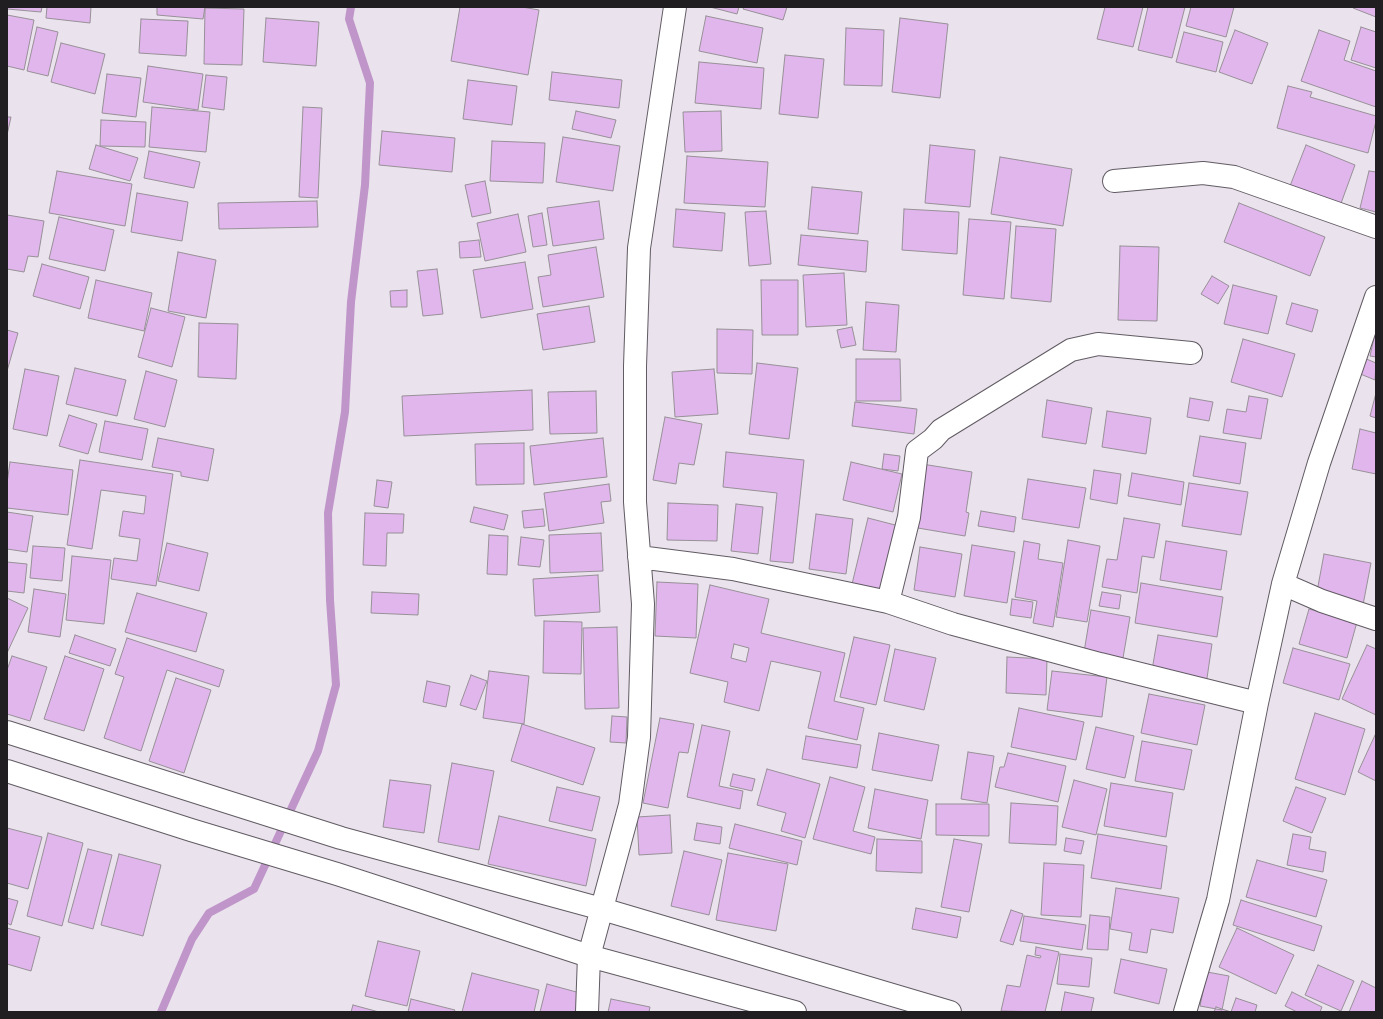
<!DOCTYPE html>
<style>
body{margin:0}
#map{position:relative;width:1383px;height:1019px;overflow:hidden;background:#eae2ec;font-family:"Playfair Display",serif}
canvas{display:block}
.frame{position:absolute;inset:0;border:8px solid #211e22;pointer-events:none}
</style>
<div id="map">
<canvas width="1383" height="1019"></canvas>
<div class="frame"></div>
</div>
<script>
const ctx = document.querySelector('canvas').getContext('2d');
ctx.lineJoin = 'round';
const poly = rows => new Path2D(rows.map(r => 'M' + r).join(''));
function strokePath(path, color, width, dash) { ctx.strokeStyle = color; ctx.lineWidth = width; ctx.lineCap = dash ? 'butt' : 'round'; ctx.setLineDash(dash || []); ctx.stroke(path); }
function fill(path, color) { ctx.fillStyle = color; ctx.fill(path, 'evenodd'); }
strokePath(poly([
 [161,1012,192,939,209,913,254,889,318,751,336,685,330,600,328,513,345,412,351,302,365,185,370,83,349,19,351,7]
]), '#bf95ca', 8);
const building = poly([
 [7,7,42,7,41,12,7,9,7,7],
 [47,7,91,7,90,23,46,18,47,7],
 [157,7,205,7,203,19,157,15,157,7],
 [460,7,522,7,539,10,528,75,451,61,460,7],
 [710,7,739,7,737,14,710,7],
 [744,7,787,7,783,20,743,9,744,7],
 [1105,7,1143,7,1133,47,1097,39,1105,7],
 [1148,7,1185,7,1172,58,1138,50,1148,7],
 [1191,7,1234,7,1226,37,1186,26,1191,7],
 [1353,7,1376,7,1376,17,1353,8,1353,7],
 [205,8,244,9,242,65,204,64,205,8],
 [7,15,34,20,24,70,7,66,7,15],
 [706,16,763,28,757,63,699,51,706,16],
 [266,18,319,22,316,66,263,62,266,18],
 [900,18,948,24,940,98,892,92,900,18],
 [141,19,188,21,186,56,139,53,141,19],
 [37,27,58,32,48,76,27,71,37,27],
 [1361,27,1376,32,1376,68,1351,60,1361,27],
 [846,28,884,30,882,86,844,85,846,28],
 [1235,30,1268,43,1252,84,1219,72,1235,30],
 [1319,30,1350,41,1344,60,1376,71,1376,107,1301,81,1319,30],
 [1184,32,1223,42,1216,72,1176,62,1184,32],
 [61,43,105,54,95,94,51,82,61,43],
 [785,55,824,59,818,118,779,114,785,55],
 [699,62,764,68,761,109,695,103,699,62],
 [148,66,203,74,198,110,143,102,148,66],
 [552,72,622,80,619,108,549,100,552,72],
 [107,74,141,78,136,117,102,113,107,74],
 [206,75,227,77,224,110,202,107,206,75],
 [468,80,517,86,512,125,463,119,468,80],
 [1288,86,1312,92,1310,97,1376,116,1376,121,1368,153,1277,128,1288,86],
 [152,107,210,112,206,152,149,147,152,107],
 [303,107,322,108,318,198,299,197,303,107],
 [576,111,616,120,611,138,572,129,576,111],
 [721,111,722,151,685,152,683,112,721,111],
 [7,117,11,117,7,135,7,117],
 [101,120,146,122,145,147,100,146,101,120],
 [382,131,455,138,452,172,379,165,382,131],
 [563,137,620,146,613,191,556,182,563,137],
 [492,141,545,143,543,183,490,181,492,141],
 [96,145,138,158,130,181,89,169,96,145],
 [930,145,975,150,970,207,925,203,930,145],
 [1306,145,1355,165,1340,206,1290,186,1306,145],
 [149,151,200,162,194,188,144,178,149,151],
 [687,156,768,162,765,207,684,203,687,156],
 [1000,157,1072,169,1063,226,991,214,1000,157],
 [57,171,132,184,125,226,49,213,57,171],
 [1369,171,1376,172,1376,212,1360,208,1369,171],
 [485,181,491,213,472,217,465,185,485,181],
 [812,187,862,192,858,234,808,229,812,187],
 [137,193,188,202,182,241,131,232,137,193],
 [317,201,318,227,219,229,218,203,317,201],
 [599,201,604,239,553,246,547,208,599,201],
 [1239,203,1325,237,1310,276,1224,242,1239,203],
 [676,209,725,213,722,251,673,247,676,209],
 [904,209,959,212,957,254,902,250,904,209],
 [766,211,771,264,749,266,745,212,766,211],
 [542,213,547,245,533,247,528,216,542,213],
 [518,214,526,252,485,261,477,223,518,214],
 [7,215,44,221,38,257,28,256,24,272,7,269,7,215],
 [59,217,114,230,105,271,49,259,59,217],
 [969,219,1011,222,1004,299,963,295,969,219],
 [1016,226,1056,229,1051,302,1011,298,1016,226],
 [801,235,868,241,866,272,798,265,801,235],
 [479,240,481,257,460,258,459,242,479,240],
 [1120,246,1159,247,1157,321,1118,320,1120,246],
 [596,247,604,297,543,307,538,277,551,275,548,255,596,247],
 [178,252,216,260,206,318,168,311,178,252],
 [525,262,533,309,481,318,473,270,525,262],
 [42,264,89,277,80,309,33,296,42,264],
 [437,269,443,314,423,316,417,271,437,269],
 [844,273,847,325,806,327,803,275,844,273],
 [1212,276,1229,286,1218,304,1201,294,1212,276],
 [96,280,152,293,144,331,88,318,96,280],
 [761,280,798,280,798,335,762,335,761,280],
 [1233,285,1277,296,1268,334,1224,324,1233,285],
 [407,290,407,307,391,307,390,291,407,290],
 [866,302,899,305,896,352,863,350,866,302],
 [1292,303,1318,310,1312,332,1286,324,1292,303],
 [589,306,595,342,543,350,537,314,589,306],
 [151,308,185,317,172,367,138,357,151,308],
 [199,323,238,324,236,379,198,377,199,323],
 [852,327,856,345,841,348,837,330,852,327],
 [717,329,753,330,752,374,717,373,717,329],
 [1376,329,1376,357,1370,356,1376,329],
 [7,330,18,333,7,371,7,330],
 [1243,339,1295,354,1282,397,1231,382,1243,339],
 [1364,358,1376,363,1375,380,1358,373,1364,358],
 [856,359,900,359,901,401,856,401,856,359],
 [757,363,798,368,789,439,749,434,757,363],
 [75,368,126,380,117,416,66,404,75,368],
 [25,369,59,376,47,436,13,429,25,369],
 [714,369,718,414,675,417,672,372,714,369],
 [146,371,177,380,165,427,134,419,146,371],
 [532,390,533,430,404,436,402,396,532,390],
 [596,391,597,433,550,434,548,392,596,391],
 [1376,393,1376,418,1370,416,1376,393],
 [1249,396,1268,399,1261,439,1223,433,1227,409,1246,412,1249,396],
 [1190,398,1213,402,1209,421,1187,417,1190,398],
 [1047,400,1092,408,1086,444,1042,437,1047,400],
 [855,402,917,409,914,434,852,426,855,402],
 [1107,411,1151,418,1146,454,1102,447,1107,411],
 [69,415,97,424,88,454,59,446,69,415],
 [665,417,702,424,694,465,679,463,676,484,653,480,665,417],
 [105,421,148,429,142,460,99,452,105,421],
 [1360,429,1376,433,1376,474,1352,469,1360,429],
 [1200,436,1246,443,1240,484,1193,476,1200,436],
 [158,438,214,449,208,481,181,476,181,472,152,467,158,438],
 [603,438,607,477,534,485,530,446,603,438],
 [524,443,524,484,476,485,475,444,524,443],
 [726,452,804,460,793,563,770,561,777,493,723,487,726,452],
 [884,454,900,456,898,471,882,469,884,454],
 [80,460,173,474,156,586,111,579,114,558,137,561,140,539,119,536,123,511,144,514,146,496,101,490,92,549,67,545,80,460],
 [10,462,73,470,68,515,7,508,7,483,10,462],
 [851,462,902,474,893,512,843,500,851,462],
 [922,464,972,472,966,512,969,513,965,536,912,527,922,464],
 [1094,470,1121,474,1117,504,1090,499,1094,470],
 [1132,473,1184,482,1181,505,1128,496,1132,473],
 [1028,479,1086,488,1079,528,1022,519,1028,479],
 [377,480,392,482,388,508,374,506,377,480],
 [1189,483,1248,492,1241,535,1182,526,1189,483],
 [609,484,611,501,601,502,604,523,549,531,544,493,609,484],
 [668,503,718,505,717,541,667,540,668,503],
 [736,504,763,507,758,554,731,551,736,504],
 [474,507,508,515,504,530,470,522,474,507],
 [543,509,545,526,524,528,522,511,543,509],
 [981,511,1016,517,1014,532,978,526,981,511],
 [7,512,33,516,27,552,7,549,7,512],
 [365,513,404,514,403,533,387,533,386,566,363,565,365,513],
 [816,514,853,519,846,574,809,569,816,514],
 [868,518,899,526,884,591,852,584,868,518],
 [1124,518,1160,524,1154,558,1142,556,1137,593,1102,587,1107,559,1117,560,1124,518],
 [601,533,603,571,550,573,549,535,601,533],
 [489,535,508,536,507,575,487,574,489,535],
 [521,537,544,540,540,567,518,565,521,537],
 [1068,540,1100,546,1087,622,1056,617,1068,540],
 [1024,541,1040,544,1038,559,1063,563,1053,627,1033,623,1037,601,1015,597,1024,541],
 [1166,541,1227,551,1221,590,1160,580,1166,541],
 [167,543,208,553,199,591,158,581,167,543],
 [972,545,1015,552,1007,603,964,596,972,545],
 [33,546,65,548,62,581,30,578,33,546],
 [920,547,962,554,955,597,914,590,920,547],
 [1324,554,1371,563,1363,605,1316,597,1324,554],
 [72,556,111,560,104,624,66,620,72,556],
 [7,562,27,564,24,593,7,591,7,562],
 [598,575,600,612,535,616,533,579,598,575],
 [657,582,698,584,696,638,655,636,657,582],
 [1141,583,1223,597,1217,637,1135,623,1141,583],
 [710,585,769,599,761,633,845,653,834,701,864,708,857,740,808,728,821,672,771,661,759,711,724,702,728,682,690,673,710,585],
 [734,644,749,648,746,662,731,658,734,644],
 [34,589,66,594,60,637,28,632,34,589],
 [372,592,419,594,418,615,371,613,372,592],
 [1102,592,1121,595,1119,609,1099,606,1102,592],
 [137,593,207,613,196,652,125,632,137,593],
 [7,598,28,608,7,653,7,598],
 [1012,599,1033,602,1031,618,1010,615,1012,599],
 [1309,609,1357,622,1347,658,1299,644,1309,609],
 [1091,610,1130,617,1123,658,1084,652,1091,610],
 [544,621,582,622,581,674,543,673,544,621],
 [617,627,619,708,585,709,583,628,617,627],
 [75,635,116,649,110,666,69,653,75,635],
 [1158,635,1212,644,1206,685,1151,676,1158,635],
 [854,637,890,645,876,705,840,697,854,637],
 [127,638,224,670,219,687,167,670,141,751,104,738,124,677,115,674,127,638],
 [1367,645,1376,649,1376,715,1342,699,1367,645],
 [1293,648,1350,664,1339,700,1283,683,1293,648],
 [895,649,936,658,924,710,884,701,895,649],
 [12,656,47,667,30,721,7,714,7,670,12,656],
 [65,656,104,669,84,731,44,719,65,656],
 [1007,657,1047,659,1046,695,1006,693,1007,657],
 [489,671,529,676,524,724,483,718,489,671],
 [1052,671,1107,677,1102,717,1047,710,1052,671],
 [471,675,487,681,476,710,460,705,471,675],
 [176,678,211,690,184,773,149,761,176,678],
 [427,681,450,686,446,707,423,702,427,681],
 [1149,694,1205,705,1197,745,1141,733,1149,694],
 [1019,708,1084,722,1076,760,1011,747,1019,708],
 [1315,713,1365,729,1345,795,1295,779,1315,713],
 [612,716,627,717,626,743,610,742,612,716],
 [660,718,694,724,688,753,679,752,668,808,643,803,660,718],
 [522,724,595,748,583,785,511,761,522,724],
 [702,725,730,731,719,786,743,791,740,809,687,797,702,725],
 [1096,727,1134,736,1125,778,1086,769,1096,727],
 [879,733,939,745,932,781,872,770,879,733],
 [1376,733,1376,781,1358,772,1376,733],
 [806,736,861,745,857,768,802,759,806,736],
 [1142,741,1192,750,1184,790,1135,781,1142,741],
 [968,752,994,756,987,803,961,799,968,752],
 [1008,753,1066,766,1058,802,995,787,1000,767,1004,767,1008,753],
 [452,763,494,771,479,850,438,842,452,763],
 [767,769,820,784,805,838,781,831,786,813,757,805,767,769],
 [733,774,755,779,752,791,730,786,733,774],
 [830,777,865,787,853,831,875,837,871,854,813,839,830,777],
 [390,780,431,785,424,833,383,827,390,780],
 [1074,780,1107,789,1096,835,1062,827,1074,780],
 [1111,783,1173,793,1166,837,1104,826,1111,783],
 [557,787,600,797,592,831,549,821,557,787],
 [1296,787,1326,798,1312,833,1283,821,1296,787],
 [875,789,928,800,921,839,868,828,875,789],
 [1011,803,1058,806,1056,845,1009,843,1011,803],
 [936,804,989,804,989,836,936,835,936,804],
 [670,815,672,853,639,855,637,817,670,815],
 [499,816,596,839,586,886,488,864,499,816],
 [697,823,722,827,720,844,694,840,697,823],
 [735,824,802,841,797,865,729,848,735,824],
 [7,828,42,837,28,889,7,883,7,828],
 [48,833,83,843,62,926,27,916,48,833],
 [1098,834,1167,846,1161,889,1091,878,1098,834],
 [1293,834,1311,837,1309,849,1326,852,1323,872,1287,865,1293,834],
 [1066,838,1084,841,1081,854,1064,851,1066,838],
 [877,839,922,841,922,873,876,871,877,839],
 [954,839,982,844,969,912,941,907,954,839],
 [88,849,112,855,93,929,68,922,88,849],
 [684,851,722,860,709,915,671,906,684,851],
 [728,853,788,864,776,931,716,920,728,853],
 [119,854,161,865,143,936,101,925,119,854],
 [1257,860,1327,880,1316,917,1246,897,1257,860],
 [1044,863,1084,865,1081,917,1041,915,1044,863],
 [1116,888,1179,898,1173,933,1151,929,1147,953,1129,950,1132,933,1110,929,1116,888],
 [7,898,18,901,11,925,7,923,7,898],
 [1241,900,1322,926,1314,951,1233,925,1241,900],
 [916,908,961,917,957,938,912,929,916,908],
 [1011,910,1023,914,1013,945,1000,941,1011,910],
 [1090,915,1110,917,1108,950,1087,949,1090,915],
 [1024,916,1086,925,1082,950,1020,941,1024,916],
 [7,928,40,937,31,971,7,964,7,928],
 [1237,928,1294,955,1276,994,1219,967,1237,928],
 [378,941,420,951,407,1006,365,996,378,941],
 [1036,947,1059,952,1045,1012,1001,1011,1007,985,1020,987,1027,955,1040,958,1041,956,1035,955,1036,947],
 [1060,954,1092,958,1089,987,1057,984,1060,954],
 [1121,959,1167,969,1159,1004,1114,993,1121,959],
 [1318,965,1354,981,1341,1011,1305,995,1318,965],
 [1207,972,1229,976,1222,1010,1200,1006,1207,972],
 [472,973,539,990,534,1012,462,1012,472,973],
 [1362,981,1376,988,1376,1012,1349,1012,1362,981],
 [547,984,580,993,576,1012,540,1012,547,984],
 [1065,992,1094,998,1091,1012,1061,1012,1065,992],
 [1292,992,1322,1007,1320,1012,1297,1012,1285,1006,1292,992],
 [1236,998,1257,1005,1255,1012,1231,1012,1236,998],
 [411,999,455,1010,454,1012,408,1012,411,999],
 [611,999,650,1007,649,1012,608,1012,611,999],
 [353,1005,379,1012,351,1012,353,1005],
 [1216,1007,1231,1012,1214,1012,1216,1007]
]);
fill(building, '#e1b6ec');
strokePath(building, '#979098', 1);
const street = poly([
 [1114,181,1203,173,1234,177,1376,227],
 [639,557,733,569,888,602,953,624,1100,664,1257,703],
 [1283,584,1322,601,1376,619],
 [888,602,909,517,917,451,933,439,941,430,1071,350,1098,344,1191,353],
 [587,1012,589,956,630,805,639,737,643,604,635,502,635,366,639,248,675,7],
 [1185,1012,1218,900,1257,703,1283,584,1319,463,1376,297]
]);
const secondary = poly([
 [7,732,341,838,602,909,950,1012],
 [7,771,191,830,337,874,589,956,795,1012]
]);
strokePath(street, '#615b63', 24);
strokePath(secondary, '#615b63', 24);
strokePath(street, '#fff', 22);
strokePath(secondary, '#fff', 22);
</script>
